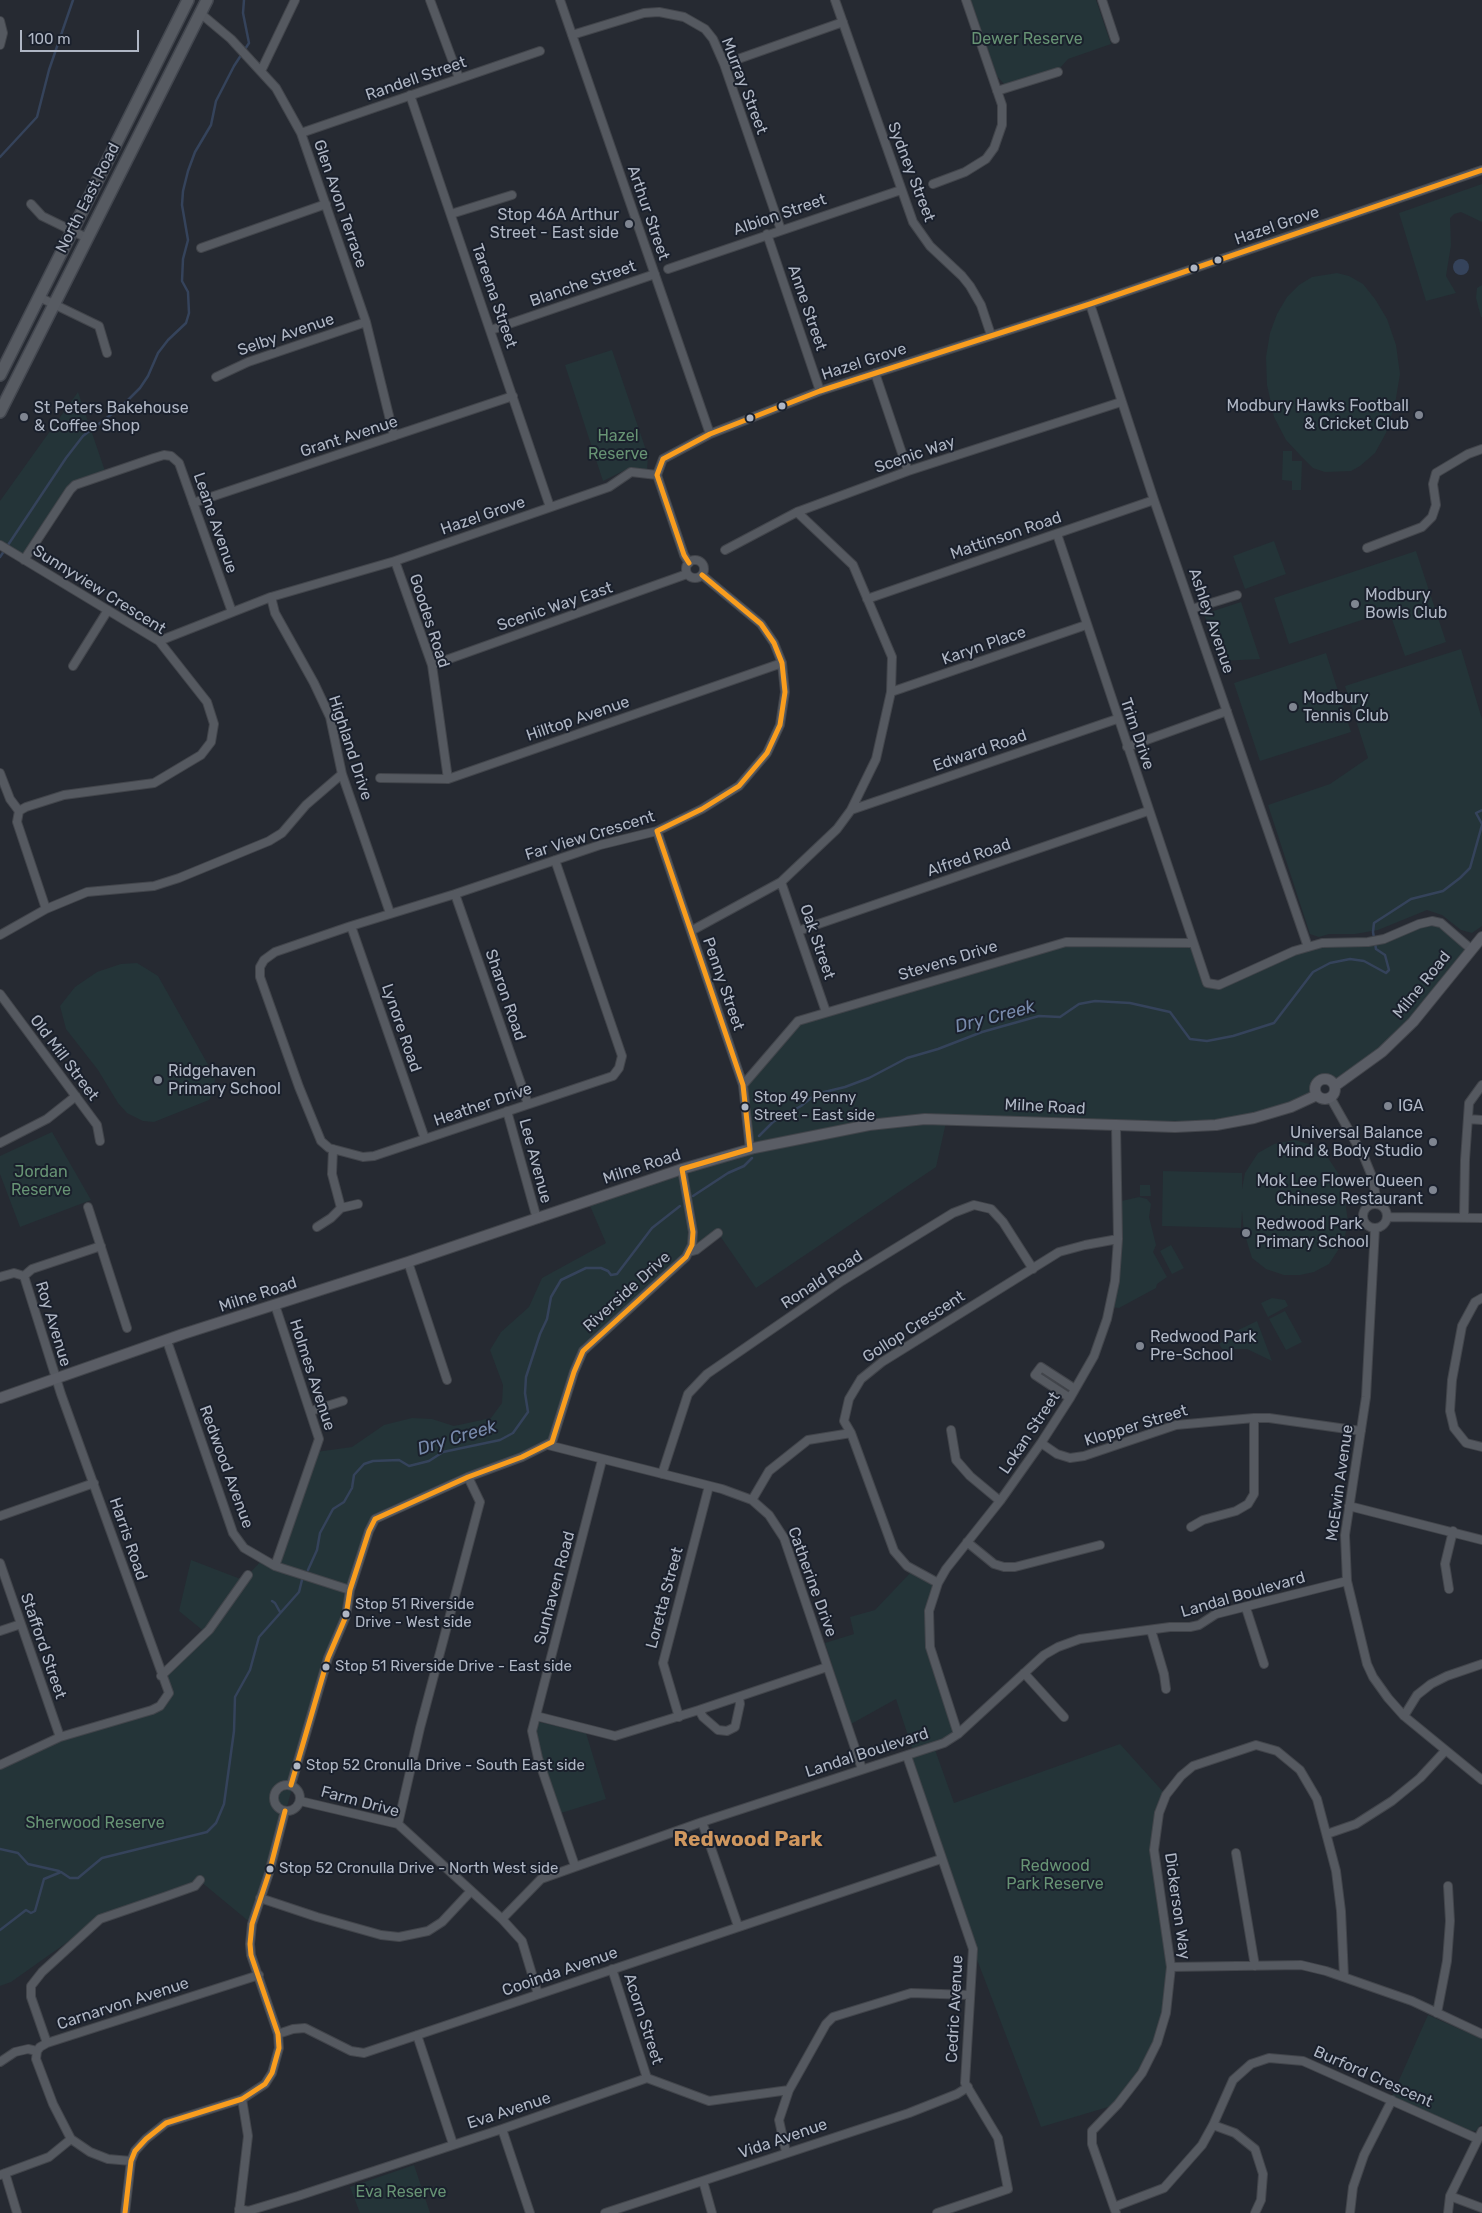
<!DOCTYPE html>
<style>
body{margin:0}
#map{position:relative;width:1482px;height:2213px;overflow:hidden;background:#262a32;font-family:Rubik,sans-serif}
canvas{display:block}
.scale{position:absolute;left:20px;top:30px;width:119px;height:22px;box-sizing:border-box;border:2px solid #afb6c4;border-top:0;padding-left:6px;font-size:15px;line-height:18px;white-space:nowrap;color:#afb6c4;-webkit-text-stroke:4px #1a202c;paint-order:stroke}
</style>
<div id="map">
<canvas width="1482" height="2213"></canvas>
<div class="scale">100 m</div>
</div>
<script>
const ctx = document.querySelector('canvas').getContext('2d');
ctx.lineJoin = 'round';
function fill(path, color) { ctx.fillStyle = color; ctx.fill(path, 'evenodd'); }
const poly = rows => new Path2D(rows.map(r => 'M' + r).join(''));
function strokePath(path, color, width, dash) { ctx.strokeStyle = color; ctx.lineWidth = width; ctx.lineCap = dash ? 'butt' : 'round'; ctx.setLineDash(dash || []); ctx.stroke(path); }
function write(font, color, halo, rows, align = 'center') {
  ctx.font = font + ' Rubik,sans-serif'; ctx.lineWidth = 4; ctx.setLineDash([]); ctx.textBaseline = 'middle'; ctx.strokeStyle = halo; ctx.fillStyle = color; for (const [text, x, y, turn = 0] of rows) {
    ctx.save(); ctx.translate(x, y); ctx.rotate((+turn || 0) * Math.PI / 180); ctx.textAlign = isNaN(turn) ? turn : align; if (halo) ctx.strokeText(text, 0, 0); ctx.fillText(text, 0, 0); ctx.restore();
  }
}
fill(poly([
 [971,0,1096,0,1111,44,1068,59,1060,68,1013,83,1004,84,997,76],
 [1482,184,1482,222,1461,212,1454,214,1450,218,1451,245,1446,276,1456,293,1426,301,1399,213],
 [1337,273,1349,276,1363,284,1375,299,1387,319,1396,345,1400,374,1395,404,1386,433,1375,453,1360,466,1351,471,1325,472,1313,468,1301,456,1286,440,1274,417,1267,385,1266,357,1270,333,1277,314,1287,297,1299,285,1312,277],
 [1482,285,1482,317,1481,317,1476,298,1477,288],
 [612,350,648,456,647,470,629,468,603,481,565,365],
 [78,392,106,474,75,485,24,560,0,545,0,501],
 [1283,451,1292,451,1292,461,1302,461,1301,490,1292,490,1292,481,1282,480],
 [1274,541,1286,574,1245,589,1233,556],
 [1416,551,1446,642,1405,656,1389,611,1289,644,1274,598],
 [1241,602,1260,659,1221,661,1204,614],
 [1461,649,1482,719,1482,926,1472,933,1461,930,1442,915,1427,910,1378,930,1355,934,1329,934,1319,937,1310,934,1268,805,1330,784,1368,758,1345,686],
 [1326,653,1351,732,1260,761,1234,683],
 [1432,921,1471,949,1413,1022,1333,1083,1327,1079,1318,1082,1315,1088,1317,1095,1216,1125,947,1118,936,1167,756,1288,718,1233,696,1250,583,1351,553,1432,546,1443,375,1520,369,1532,348,1614,320,1685,272,1862,252,1924,200,1881,100,1919,11,1982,0,1986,0,1766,60,1737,152,1710,169,1693,166,1671,206,1633,179,1611,191,1560,243,1580,263,1559,274,1565,316,1452,352,1447,384,1425,412,1418,432,1419,454,1426,491,1418,502,1403,503,1385,490,1350,501,1332,529,1307,542,1278,606,1243,588,1201,750,1149,743,1085,798,1021,1066,942,1192,943,1211,984,1219,985,1308,947,1368,942],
 [137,963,158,976,215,1077,214,1092,209,1100,154,1122,143,1121,127,1113,118,1103,98,1070,66,1029,60,1006,75,987,97,972,121,964],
 [52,1132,91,1200,20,1227,0,1174,0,1156],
 [1295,1140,1312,1145,1328,1158,1338,1173,1343,1186,1348,1222,1344,1241,1329,1264,1314,1272,1300,1275,1284,1275,1266,1269,1252,1258,1244,1232,1242,1211,1241,1228,1162,1226,1163,1171,1242,1173,1242,1189,1245,1173,1258,1153,1274,1144],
 [1140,1185,1150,1185,1151,1196,1140,1196],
 [1139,1197,1147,1199,1151,1204,1149,1217,1156,1245,1153,1252,1167,1277,1157,1284,1156,1288,1119,1308,1111,1307,1117,1202],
 [1171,1245,1184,1268,1172,1274,1160,1251],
 [1272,1298,1285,1300,1288,1306,1268,1317,1261,1303],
 [1285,1311,1302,1342,1286,1350,1269,1319],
 [1257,1321,1272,1361,1247,1349,1233,1349,1224,1352,1219,1344,1233,1336,1232,1333],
 [913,1570,938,1583,929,1611,930,1647,958,1734,934,1747,954,1803,1120,1744,1166,1795,1154,1850,1171,1967,1166,2013,1142,2073,1118,2104,1041,2127,973,1949,907,1756,914,1754,896,1699,851,1724,825,1643,854,1634,850,1617,875,1610],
 [539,1722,586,1733,606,1799,561,1813,540,1753,535,1731],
 [1428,2015,1482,2039,1482,2123,1476,2131,1466,2130,1392,2096],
 [414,2165,430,2213,360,2213,350,2187]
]), '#243438');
fill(poly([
 '1453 267a8 8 0 1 1 16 0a8 8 0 1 1-16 0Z'
]), '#35435b');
strokePath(poly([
 [0,157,37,117,49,70,73,0],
 [0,557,66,458,83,436,121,407,140,388,148,376,158,353,168,340,186,323,189,313,188,292,182,281,183,259,188,240,182,205,183,191,188,171,195,152,211,125,216,101,234,66,249,43,243,13,244,0],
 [1482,810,1476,813,1482,824],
 [759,1136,773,1122,801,1106,816,1094,845,1087,869,1078,907,1058,938,1049,982,1032,1039,1016,1060,1017,1079,1004,1095,1001,1130,1003,1170,1012,1190,1039,1207,1041,1233,1036,1274,1023,1313,972,1330,963,1350,959,1364,961,1386,973,1389,970,1385,955,1376,949,1373,932,1374,923,1411,899,1443,891,1460,878,1470,868,1482,825],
 [693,1196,728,1173,744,1166,752,1158],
 [308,1570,317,1550,320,1533,333,1509,344,1502,352,1488,354,1475,364,1464,373,1461,399,1460,409,1466,429,1461,443,1452,500,1440,513,1433,528,1412,525,1393,526,1377,540,1334,547,1319,551,1297,561,1280,586,1268,601,1268,608,1271,611,1275,617,1274,652,1228,680,1206],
 [272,1601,275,1603,280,1612],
 [0,1849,18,1853,28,1864,59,1871],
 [0,1930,26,1910,31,1913,35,1911,44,1879,61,1872,70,1878,78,1878,102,1858,207,1832,216,1823,224,1804,234,1731,235,1697,250,1670,259,1637,299,1592,302,1580]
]), '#35435b', 2.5);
const minor = poly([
 [430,0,459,78],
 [560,0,710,434],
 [835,0,913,222,930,246,962,276,970,286,981,305,991,335],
 [1102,0,1115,39],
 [200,13,231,39,276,88,301,133,366,322,394,436],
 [0,21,3,33,0,45],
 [572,35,644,13,659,12,684,17,705,29,713,39,724,64,781,230],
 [724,64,843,22],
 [261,71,295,0],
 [997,91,1058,72],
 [410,95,550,507],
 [301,133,540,51],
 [933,184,965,172,986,159,994,148,1002,125,1002,105,966,0],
 [31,204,42,216,87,238],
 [451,214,512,195],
 [767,234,820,391],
 [201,248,326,204],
 [668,269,901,190],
 [39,297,99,326,107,353],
 [1090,304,1154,500,1308,947],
 [491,330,655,274],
 [875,373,908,471],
 [216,377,248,362,366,322],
 [657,475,663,459,710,434,820,391,1090,304,1482,170],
 [657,475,684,555,689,563],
 [193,503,513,396],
 [1057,534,1207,983,1219,985,1294,951,1322,943,1368,942,1384,939,1419,924,1432,921,1441,923,1471,949],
 [0,545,159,641,207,702,214,724,211,742,201,755,154,783,64,795,26,807,19,811],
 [1367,548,1422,527,1432,517,1436,505,1433,484,1436,473,1468,454,1482,449],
 [725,550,797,512,908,471,1121,402],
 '686 569a9 9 0 1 1 18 0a9 9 0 1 1-18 0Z',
 [24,560,70,490,75,485,154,458,164,455,171,456,179,463,232,612],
 [395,561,432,665,448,779],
 [271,597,275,613,314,683,330,717,342,774,390,913],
 [867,599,1154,500],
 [1192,609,1237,595],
 [159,641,271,597,395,561,609,487,631,472,657,475],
 [432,665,687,574],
 [73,666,108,610],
 [891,692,1086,625],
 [1127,747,1227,711],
 [0,773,10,799,19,811],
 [380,778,448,779,782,663],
 [851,810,1117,719],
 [19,811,17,822,46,909],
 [657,831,743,1085,750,1149],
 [555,860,622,1056,619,1068,613,1076,374,1156,363,1157,329,1148,321,1141,299,1087,260,977,260,967,264,960,275,952,351,926,455,894,600,845,657,831,702,809,739,786,767,753,780,725,785,692,782,663,774,643,761,624,702,575],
 [781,882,826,1012],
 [455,894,528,1104],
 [351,926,425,1139],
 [691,931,781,882,837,829,851,810,876,759,891,692,892,657,853,565,797,512],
 [798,931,1148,811],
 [0,935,46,909,87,892,154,886,179,878,269,841,282,833,306,805,342,774],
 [0,994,97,1125,100,1141],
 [743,1085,798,1021,1066,942,1192,943],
 [1330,1097,1364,1157,1373,1179,1377,1204],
 [507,1111,537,1219],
 [1468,1119,1482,1120],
 [0,1143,47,1119,76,1096],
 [333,1149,332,1174,341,1208],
 '1363 1216a12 12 0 1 1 24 0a12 12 0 1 1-24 0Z',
 [88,1207,127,1328],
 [1387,1217,1482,1218],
 [1464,1217,1465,1160,1469,1103,1482,1085],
 [317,1227,331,1218,341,1208,358,1204],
 [1375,1228,1366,1397,1345,1535,1347,1581,1367,1664,1373,1677,1388,1698,1404,1716,1482,1780],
 [689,1252,696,1250,718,1233],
 [408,1262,447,1380],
 [24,1276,32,1269,101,1246],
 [0,1277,14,1273,24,1276],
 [1482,1298,1475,1302,1462,1326,1452,1380,1450,1411,1454,1428,1466,1443,1482,1447],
 [275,1305,319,1439,275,1566],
 [167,1341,233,1533,244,1548,275,1566,350,1590],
 [1070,1398,1035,1375,1041,1367,1075,1389],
 [311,1411,343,1401],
 [951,1430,956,1460,970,1476,1000,1501],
 [1041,1443,1057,1454,1070,1458,1084,1456,1176,1425,1254,1418,1269,1418,1361,1431],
 [548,1445,722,1489,752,1500,769,1515,784,1538,862,1769],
 [662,1474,688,1394,707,1374,842,1281,953,1213,974,1205,991,1209,1003,1222,1033,1269],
 [752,1500,769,1471,808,1440,851,1433],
 [1349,1506,1482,1540],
 [0,1516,94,1483],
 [1191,1527,1203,1520,1236,1511,1248,1504,1254,1494,1254,1418],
 [967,1542,994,1564,1004,1567,1015,1567,1100,1545],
 [0,1563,60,1737],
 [938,1583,907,1566,894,1551,851,1433,844,1421,849,1399,861,1379,882,1362,1059,1252,1085,1245,1118,1239],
 [1449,1589,1445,1564,1453,1531],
 [1246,1608,1264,1664],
 [1151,1630,1164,1674,1166,1689],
 [0,1631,21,1624],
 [1024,1673,1064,1717],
 [161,1676,209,1630,248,1575],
 [699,1710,703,1717,718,1730,727,1731,735,1727,740,1704,739,1697],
 [536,1716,615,1736,699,1710,827,1667],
 [1404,1716,1417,1695,1431,1684,1447,1676,1482,1664],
 [679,1717,663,1663,709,1486],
 [958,1734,930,1647,929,1611,938,1583,946,1569,1000,1501,1041,1443,1070,1398,1094,1356,1107,1319,1115,1281,1118,1239,1116,1125],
 [907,1756,973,1949,965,2083,998,2138,1008,2189,937,2213],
 [0,1765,60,1737,152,1710,160,1706,169,1693,61,1394,24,1276],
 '274 1798a13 13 0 1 1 26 0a13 13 0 1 1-26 0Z',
 [291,1785,328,1658,346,1616,350,1590,369,1531,375,1519,468,1477,522,1457,552,1442,574,1372,583,1351,686,1257,692,1245,693,1232,682,1169],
 [300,1801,398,1824,502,1919,522,1941,538,1994],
 [702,1822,738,1926],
 [398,1824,420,1728,480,1502,468,1477],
 [1327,1834,1356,1824,1392,1801,1420,1778,1445,1751],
 [1236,1853,1255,1966],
 [575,1866,538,1758,532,1731,602,1460],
 [260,1898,317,1917,381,1935,399,1937,428,1931,442,1922,471,1891],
 [502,1919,541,1879,702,1822,944,1743,958,1734,1044,1655,1058,1647,1080,1639,1170,1627,1190,1627,1199,1625,1216,1614,1347,1581],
 [1171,1967,1301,1965,1326,1971,1412,2001,1482,2034],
 [612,1969,647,2078],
 [1437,2013,1447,1961,1450,1921,1448,1886],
 [278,2034,293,2029,305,2028,351,2051,364,2053,941,1859],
 [417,2035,453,2144],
 [47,2043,31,1997,31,1986,42,1972,100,1919,167,1896,195,1886,200,1880],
 [37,2051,36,2059,53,2104,71,2139,90,2152,108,2159,131,2161],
 [0,2062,15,2052,28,2049,37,2051,40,2047,47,2043,259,1975],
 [1213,2125,1235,2133,1255,2149,1263,2174,1261,2200,1255,2213],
 [502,2129,530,2213],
 [786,2152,779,2120,789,2090,826,2024,833,2017,911,1993,970,1995],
 [5,2173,17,2213],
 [0,2175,49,2157,71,2139],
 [703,2181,712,2213],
 [1450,2196,1482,2208],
 [1114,2207,1164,2188,1202,2145,1213,2125,1233,2080,1251,2064,1269,2058,1303,2061,1478,2139],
 [239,2209,248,2211,298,2196,502,2129,647,2078,709,2101,789,2090],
 [125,2213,131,2161,135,2151,146,2139,166,2123,242,2099,265,2084,272,2073,279,2048,278,2034,251,1955,250,1944,252,1924,269,1873,285,1811],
 [239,2213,248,2136,242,2099],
 [605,2213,909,2113,957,2094,968,2087],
 [1116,2213,1092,2144,1092,2131,1118,2104,1142,2073,1157,2043,1166,2013,1171,1967,1154,1850,1159,1813,1166,1795,1181,1776,1193,1766,1256,1745,1277,1751,1300,1770,1317,1799,1336,1871,1341,1911,1344,1977],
 [1350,2213,1353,2187,1364,2155,1392,2100],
 [1448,2213,1450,2196,1482,2131]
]);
const secondary = poly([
 '1315 1089a10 10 0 1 1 20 0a10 10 0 1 1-20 0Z',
 [1335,1086,1382,1052,1413,1022,1482,937],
 [0,1398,183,1334,408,1262,682,1169,754,1148,869,1125,925,1119,1116,1125,1175,1127,1216,1125,1254,1118,1291,1107,1317,1095]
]);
const primary = poly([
 [0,375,188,0],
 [0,412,207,0]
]);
strokePath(minor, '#42454b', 10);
strokePath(secondary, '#42454b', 12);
strokePath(primary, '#43474f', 14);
strokePath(minor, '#555960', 8);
strokePath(secondary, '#5a5d65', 10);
strokePath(primary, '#575b62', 11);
strokePath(poly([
 [689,563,684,555,657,475,663,459,710,434,820,391,1090,304,1482,170],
 [291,1785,328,1658,346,1616,350,1590,369,1531,375,1519,468,1477,522,1457,552,1442,574,1372,583,1351,686,1257,692,1245,693,1232,682,1169,750,1149,743,1085,657,831,702,809,739,786,767,753,780,725,785,692,782,663,774,643,761,624,702,575],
 [125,2213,131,2161,135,2151,146,2139,166,2123,242,2099,265,2084,272,2073,279,2048,278,2034,251,1955,250,1944,252,1924,269,1873,285,1811]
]), '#f99d1e', 5);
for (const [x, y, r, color] of [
 [629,224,5,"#7f8591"],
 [1218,260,4.5,"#afb6c4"],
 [1194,268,4.5,"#afb6c4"],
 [782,406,4.5,"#afb6c4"],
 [1419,415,5,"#7f8591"],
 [24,417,5,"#7f8591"],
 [750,418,4.5,"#afb6c4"],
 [1355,604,5,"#7f8591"],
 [1293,707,5,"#7f8591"],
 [158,1080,5,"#7f8591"],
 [1388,1106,5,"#7f8591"],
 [745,1107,4.5,"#afb6c4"],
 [1433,1142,5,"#7f8591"],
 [1433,1190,5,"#7f8591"],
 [1246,1233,5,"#7f8591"],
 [1140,1346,5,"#7f8591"],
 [346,1614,4.5,"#afb6c4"],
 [326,1667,4.5,"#afb6c4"],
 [297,1766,4.5,"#afb6c4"],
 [270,1869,4.5,"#afb6c4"]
]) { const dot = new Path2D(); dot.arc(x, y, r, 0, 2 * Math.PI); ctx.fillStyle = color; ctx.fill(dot); strokePath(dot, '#1a202c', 2); }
write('15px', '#afb6c4', '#1a202c', [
 ["Stop 49 Penny",754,1098],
 ["Street - East side",754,1116],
 ["Stop 51 Riverside",355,1605],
 ["Drive - West side",355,1623],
 ["Stop 51 Riverside Drive - East side",335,1667],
 ["Stop 52 Cronulla Drive - South East side",306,1766],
 ["Stop 52 Cronulla Drive - North West side",279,1869]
], 'left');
write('16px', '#679374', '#1a202c', [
 ["Dewer Reserve",1027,39],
 ["Hazel",618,436],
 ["Reserve",618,454],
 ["Jordan",41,1172],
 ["Reserve",41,1190],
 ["Sherwood Reserve",95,1823],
 ["Redwood",1055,1866],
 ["Park Reserve",1055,1884],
 ["Eva Reserve",401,2192]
]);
write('16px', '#afb6c4', '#1a202c', [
 ["Randell Street",416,79,-19],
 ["Murray Street",744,86,69],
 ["Sydney Street",911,172,69],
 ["North East Road",88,198,-63],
 ["Glen Avon Terrace",340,204,71],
 ["Arthur Street",648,213,71],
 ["Albion Street",780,215,-19],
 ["Hazel Grove",1277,226,-19],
 ["Blanche Street",583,284,-19],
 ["Tareena Street",494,296,71],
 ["Anne Street",807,308,71],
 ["Selby Avenue",286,335,-19],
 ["Hazel Grove",864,362,-18],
 ["Grant Avenue",349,437,-18],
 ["Scenic Way",915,455,-19],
 ["Hazel Grove",483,516,-19],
 ["Leane Avenue",215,523,71],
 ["Mattinson Road",1006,536,-19],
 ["Sunnyview Crescent",99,590,32],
 ["Scenic Way East",555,607,-19],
 ["Goodes Road",429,621,72],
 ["Ashley Avenue",1211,621,71],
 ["Karyn Place",984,646,-19],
 ["Hilltop Avenue",578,719,-19],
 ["Trim Drive",1137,734,71],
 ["Highland Drive",350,748,72],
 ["Edward Road",980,751,-19],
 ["Far View Crescent",590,836,-17],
 ["Alfred Road",969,858,-19],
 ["Oak Street",817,942,71],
 ["Stevens Drive",948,961,-17],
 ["Penny Street",723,984,71],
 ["Milne Road",1422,985,-51],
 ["Sharon Road",505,995,71],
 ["Lynore Road",401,1028,71],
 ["Old Mill Street",64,1058,53],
 ["Heather Drive",483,1105,-19],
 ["Milne Road",1045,1107,3],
 ["Lee Avenue",535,1161,75],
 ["Milne Road",642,1167,-18],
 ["Ronald Road",822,1280,-33],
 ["Riverside Drive",627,1292,-42],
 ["Milne Road",258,1295,-18],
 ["Roy Avenue",53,1324,73],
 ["Gollop Crescent",914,1327,-33],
 ["Holmes Avenue",312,1375,72],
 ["Klopper Street",1136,1426,-17],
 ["Lokan Street",1030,1433,-56],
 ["Redwood Avenue",226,1467,70],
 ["McEwin Avenue",1340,1483,-82],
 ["Harris Road",128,1539,71],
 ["Catherine Drive",812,1582,70],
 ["Sunhaven Road",555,1588,-75],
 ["Landal Boulevard",1243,1595,-16],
 ["Loretta Street",665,1598,-75],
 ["Stafford Street",43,1646,71],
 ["Landal Boulevard",867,1753,-18],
 ["Farm Drive",360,1802,15],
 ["Dickerson Way",1177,1906,82],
 ["Cooinda Avenue",560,1972,-19],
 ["Carnarvon Avenue",123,2004,-18],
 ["Cedric Avenue",955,2009,-87],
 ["Acorn Street",643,2019,72],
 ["Burford Crescent",1373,2077,24],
 ["Eva Avenue",509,2111,-18],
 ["Vida Avenue",783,2139,-19]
]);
write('16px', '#afb6c4', '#1a202c', [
 ["Stop 46A Arthur",619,215,"right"],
 ["Street - East side",619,233,"right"],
 ["Modbury Hawks Football",1409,406,"right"],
 ["& Cricket Club",1409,424,"right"],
 ["St Peters Bakehouse",34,408],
 ["& Coffee Shop",34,426],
 ["Modbury",1365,595],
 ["Bowls Club",1365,613],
 ["Modbury",1303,698],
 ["Tennis Club",1303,716],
 ["Ridgehaven",168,1071],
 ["Primary School",168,1089],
 ["IGA",1398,1106],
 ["Universal Balance",1423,1133,"right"],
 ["Mind & Body Studio",1423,1151,"right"],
 ["Mok Lee Flower Queen",1423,1181,"right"],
 ["Chinese Restaurant",1423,1199,"right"],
 ["Redwood Park",1256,1224],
 ["Primary School",1256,1242],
 ["Redwood Park",1150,1337],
 ["Pre-School",1150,1355]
], 'left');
write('italic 18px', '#788aab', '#1a202c', [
 ["Dry Creek",995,1017,-15],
 ["Dry Creek",457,1438,-17]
]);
write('bold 21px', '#cf975f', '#1a202c', [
 ["Redwood Park",748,1840]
]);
</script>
